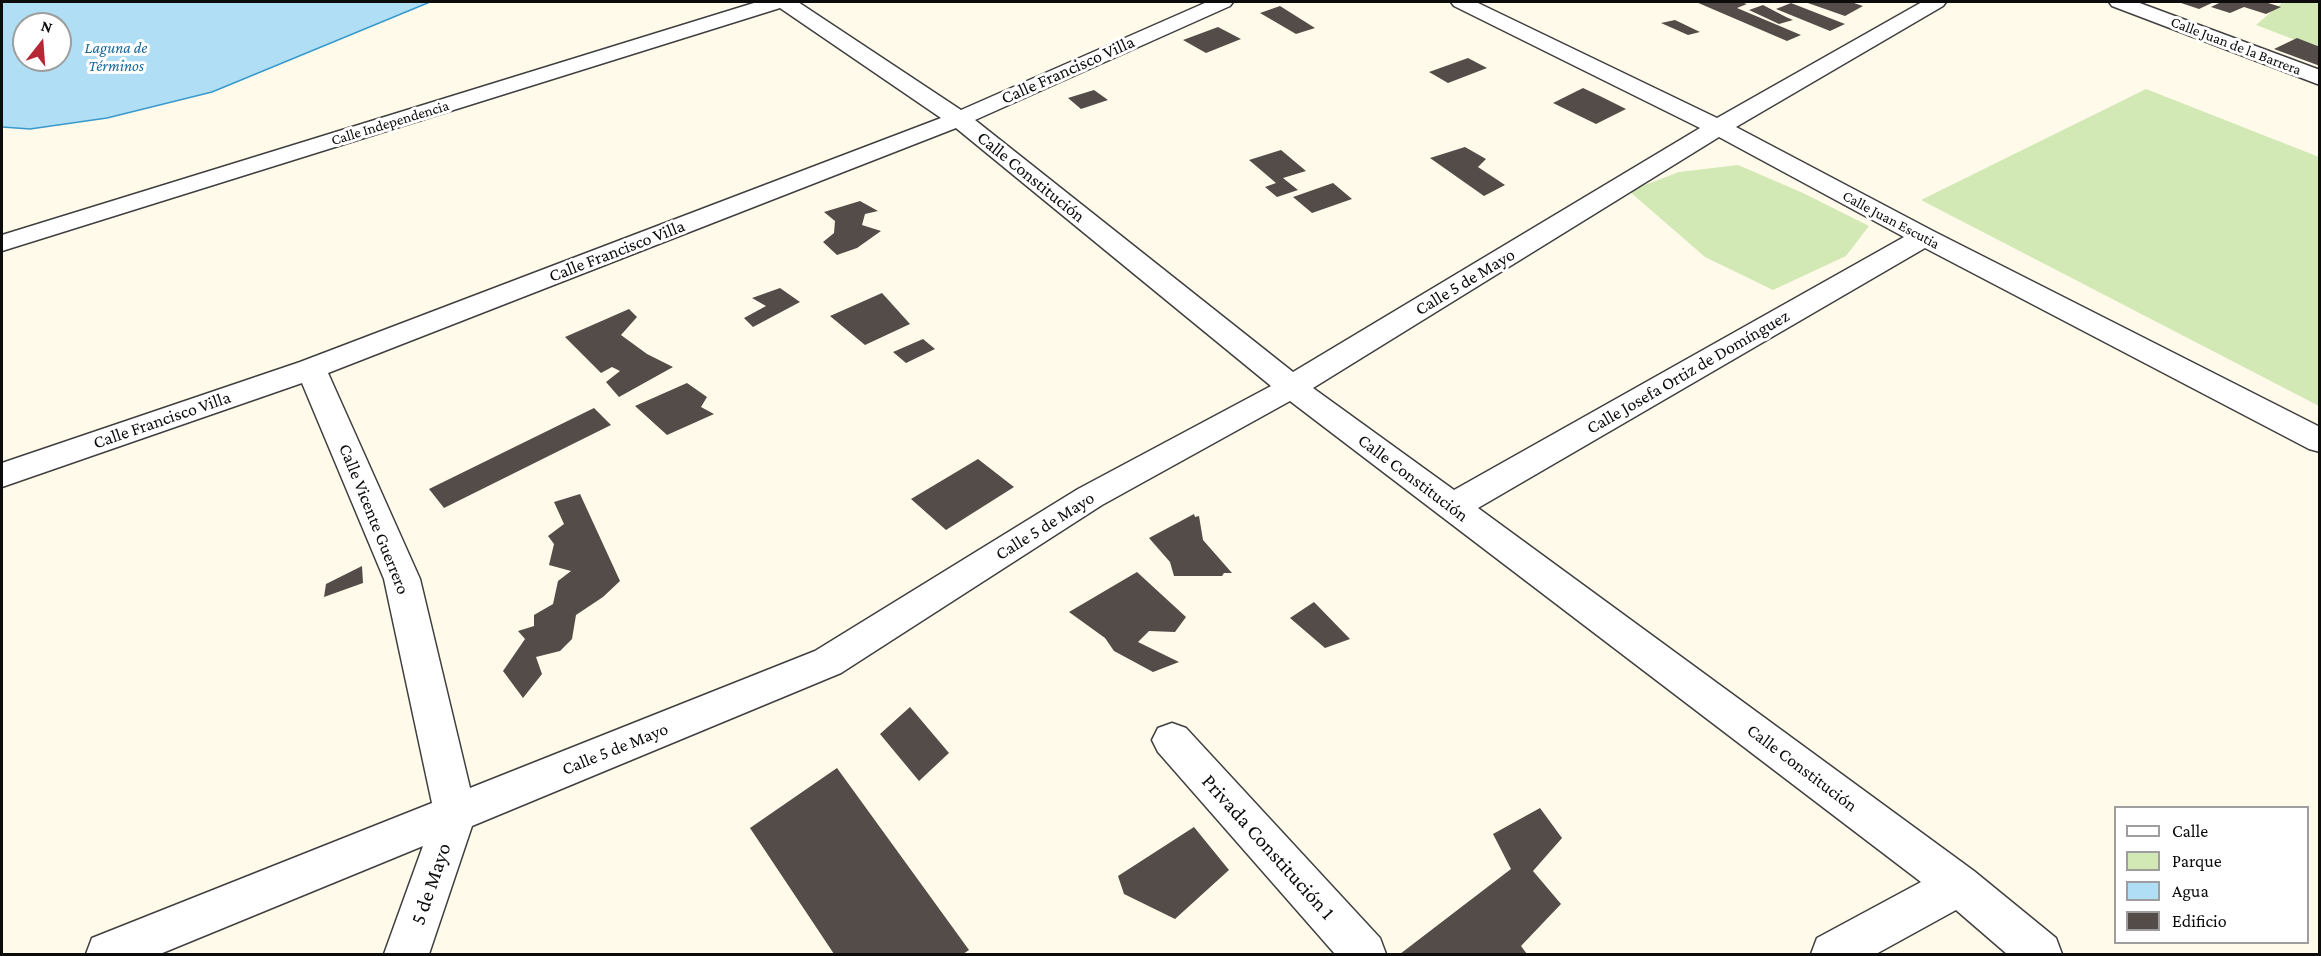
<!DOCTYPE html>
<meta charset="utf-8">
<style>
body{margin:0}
#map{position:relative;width:2321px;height:956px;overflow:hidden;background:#fffaea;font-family:"Crimson Pro",serif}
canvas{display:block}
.frame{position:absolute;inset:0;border:3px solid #0c0c0c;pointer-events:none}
.legend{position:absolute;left:2114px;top:806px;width:195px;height:138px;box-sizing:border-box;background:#fff;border:2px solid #9e9e9e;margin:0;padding:8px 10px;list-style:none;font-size:18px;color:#0c0c0c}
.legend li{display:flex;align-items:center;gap:12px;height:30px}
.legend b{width:30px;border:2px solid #9e9e9e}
.north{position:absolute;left:12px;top:12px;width:60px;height:60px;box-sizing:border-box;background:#fff;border:2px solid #9e9e9e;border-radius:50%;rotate:17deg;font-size:16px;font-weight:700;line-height:24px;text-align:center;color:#0c0c0c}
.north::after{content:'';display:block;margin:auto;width:21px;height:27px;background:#b92636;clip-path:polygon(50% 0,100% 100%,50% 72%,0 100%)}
</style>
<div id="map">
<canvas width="2321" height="956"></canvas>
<div class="frame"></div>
<ul class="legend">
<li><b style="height:8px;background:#fff"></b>Calle</li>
<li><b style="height:16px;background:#d2e8b5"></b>Parque</li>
<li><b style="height:16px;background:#b0dff5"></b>Agua</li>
<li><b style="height:16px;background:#544c48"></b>Edificio</li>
</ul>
<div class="north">N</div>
</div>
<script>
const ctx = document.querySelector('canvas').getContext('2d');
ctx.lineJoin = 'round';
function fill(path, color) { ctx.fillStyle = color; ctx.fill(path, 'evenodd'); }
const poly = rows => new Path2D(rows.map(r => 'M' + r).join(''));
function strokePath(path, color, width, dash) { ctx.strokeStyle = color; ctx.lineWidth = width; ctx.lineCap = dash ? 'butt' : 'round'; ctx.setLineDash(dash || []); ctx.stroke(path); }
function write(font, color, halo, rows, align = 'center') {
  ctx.font = font + ' "Crimson Pro",serif'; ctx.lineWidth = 6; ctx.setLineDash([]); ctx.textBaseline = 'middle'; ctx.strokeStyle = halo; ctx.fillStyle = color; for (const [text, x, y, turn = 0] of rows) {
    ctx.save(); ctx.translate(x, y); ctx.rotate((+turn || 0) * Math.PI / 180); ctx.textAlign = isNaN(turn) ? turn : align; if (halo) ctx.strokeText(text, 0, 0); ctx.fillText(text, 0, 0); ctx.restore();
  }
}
fill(poly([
 [2283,2,2319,2,2319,49,2256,25],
 [2146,89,2319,157,2319,406,1921,200],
 [1738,165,1803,193,1869,226,1846,256,1773,290,1705,257,1629,191,1679,172]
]), '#d2e8b5');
const water = poly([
 [2,2,430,2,212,92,107,118,30,129,2,127,2,2],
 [24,24,60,24,60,60,24,60,24,24]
]);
fill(water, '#b0dff5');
strokePath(water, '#3899cb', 1.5);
fill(poly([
 [1696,2,1740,2,1747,4,1737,8,1801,35,1787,41],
 [1805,2,1851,2,1863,6,1845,16],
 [2178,2,2214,2,2199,9],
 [2221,2,2265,2,2281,7,2266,14,2244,7,2230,13,2211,7],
 [1791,3,1845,24,1830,31,1776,9],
 [1763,5,1786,17,1793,20,1779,24,1749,10],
 [1280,6,1315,28,1296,34,1260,13],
 [1675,20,1700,32,1688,35,1661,23],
 [1218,27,1241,39,1206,53,1183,40],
 [2297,38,2320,47,2320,66,2274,49],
 [1468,58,1487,68,1448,83,1429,72],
 [1583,88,1602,97,1626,109,1596,124,1553,103],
 [1094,90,1108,100,1081,109,1068,98],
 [1465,147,1486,159,1478,167,1505,185,1484,196,1430,158],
 [1281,150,1306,171,1283,178,1298,190,1277,197,1265,187,1276,183,1249,160],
 [1333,183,1352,199,1312,213,1293,197],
 [860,201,878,211,865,214,862,225,881,231,857,248,837,255,823,242,834,233,835,221,824,212],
 [780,288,800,302,753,327,744,318,766,306,752,298],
 [882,293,910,324,865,345,830,316],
 [629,309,637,317,621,335,647,354,673,367,619,397,606,382,620,371,612,367,601,373,565,337],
 [923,339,935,349,906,363,893,352],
 [687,383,707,397,701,407,714,414,667,435,635,406],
 [594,408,611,425,444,508,429,489],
 [978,459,1014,487,946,530,911,499],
 [580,494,620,581,603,597,576,615,572,639,560,651,536,657,542,674,523,698,503,671,525,639,518,631,534,626,534,615,553,604,558,581,571,571,549,565,554,544,548,536,564,524,554,502],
 [1194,514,1195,517,1199,516,1203,540,1232,573,1224,573,1222,576,1174,576,1170,562,1149,538],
 [362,566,363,583,324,597,326,584],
 [1137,572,1186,617,1175,632,1149,631,1138,642,1179,662,1153,672,1114,651,1105,638,1069,612],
 [1314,602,1350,639,1325,648,1290,618],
 [910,707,949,753,919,781,880,734],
 [837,768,969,950,963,954,834,954,750,828],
 [1540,808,1562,838,1533,871,1561,904,1521,946,1527,954,1400,954,1511,869,1493,834],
 [1194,827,1229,870,1175,919,1124,894,1118,876]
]), '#544c48');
const minor = poly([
 [757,2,798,2,961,110,1207,2,1233,2,1230,6,975,120,1293,372,1700,128,1454,6,1451,2,1476,2,1717,118,1922,2,1946,2,1943,6,1736,127,1933,231,2320,427,2320,452,2309,449,1925,248,1478,508,1974,871,2056,938,2062,954,2007,954,1956,910,1876,954,1811,954,1817,938,1921,882,1290,401,1102,505,841,673,472,826,429,954,384,954,423,846,160,954,86,954,92,938,432,803,384,579,302,383,2,487,2,463,300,362,941,118,780,8,2,251,2,235,757,2],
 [956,128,1271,386,1078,489,815,651,470,788,420,579,328,373,956,128],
 [1719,137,1904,237,1454,490,1313,388,1719,137],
 [2109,2,2137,2,2320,70,2320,85,2112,6,2109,2],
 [1172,723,1186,728,1380,938,1386,954,1335,954,1158,752,1152,740,1158,728,1172,723]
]);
strokePath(minor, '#3f3f3f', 3);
fill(minor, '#fff');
write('15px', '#0c0c0c', '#fff', [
 ["Calle Juan de la Barrera",2236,46,21],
 ["Calle Independencia",390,123,-17],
 ["Calle Juan Escutia",1891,220,28]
]);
write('italic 16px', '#18699a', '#fff', [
 ["Laguna de",116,48],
 ["Términos",116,66]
]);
write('18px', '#0c0c0c', '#fff', [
 ["Calle Francisco Villa",1068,70,-24],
 ["Calle Constitución",1031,177,39],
 ["Calle Francisco Villa",617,251,-21],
 ["Calle 5 de Mayo",1465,282,-31],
 ["Calle Josefa Ortiz de Domínguez",1688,372,-30],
 ["Calle Francisco Villa",162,420,-19],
 ["Calle Constitución",1413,478,37],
 ["Calle Vicente Guerrero",374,519,68],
 ["Calle 5 de Mayo",1045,526,-32],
 ["Calle 5 de Mayo",615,749,-22],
 ["Calle Constitución",1802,768,37]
]);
write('21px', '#0c0c0c', '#fff', [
 ["Privada Constitución 1",1268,847,48],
 ["5 de Mayo",431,884,-71]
]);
</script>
